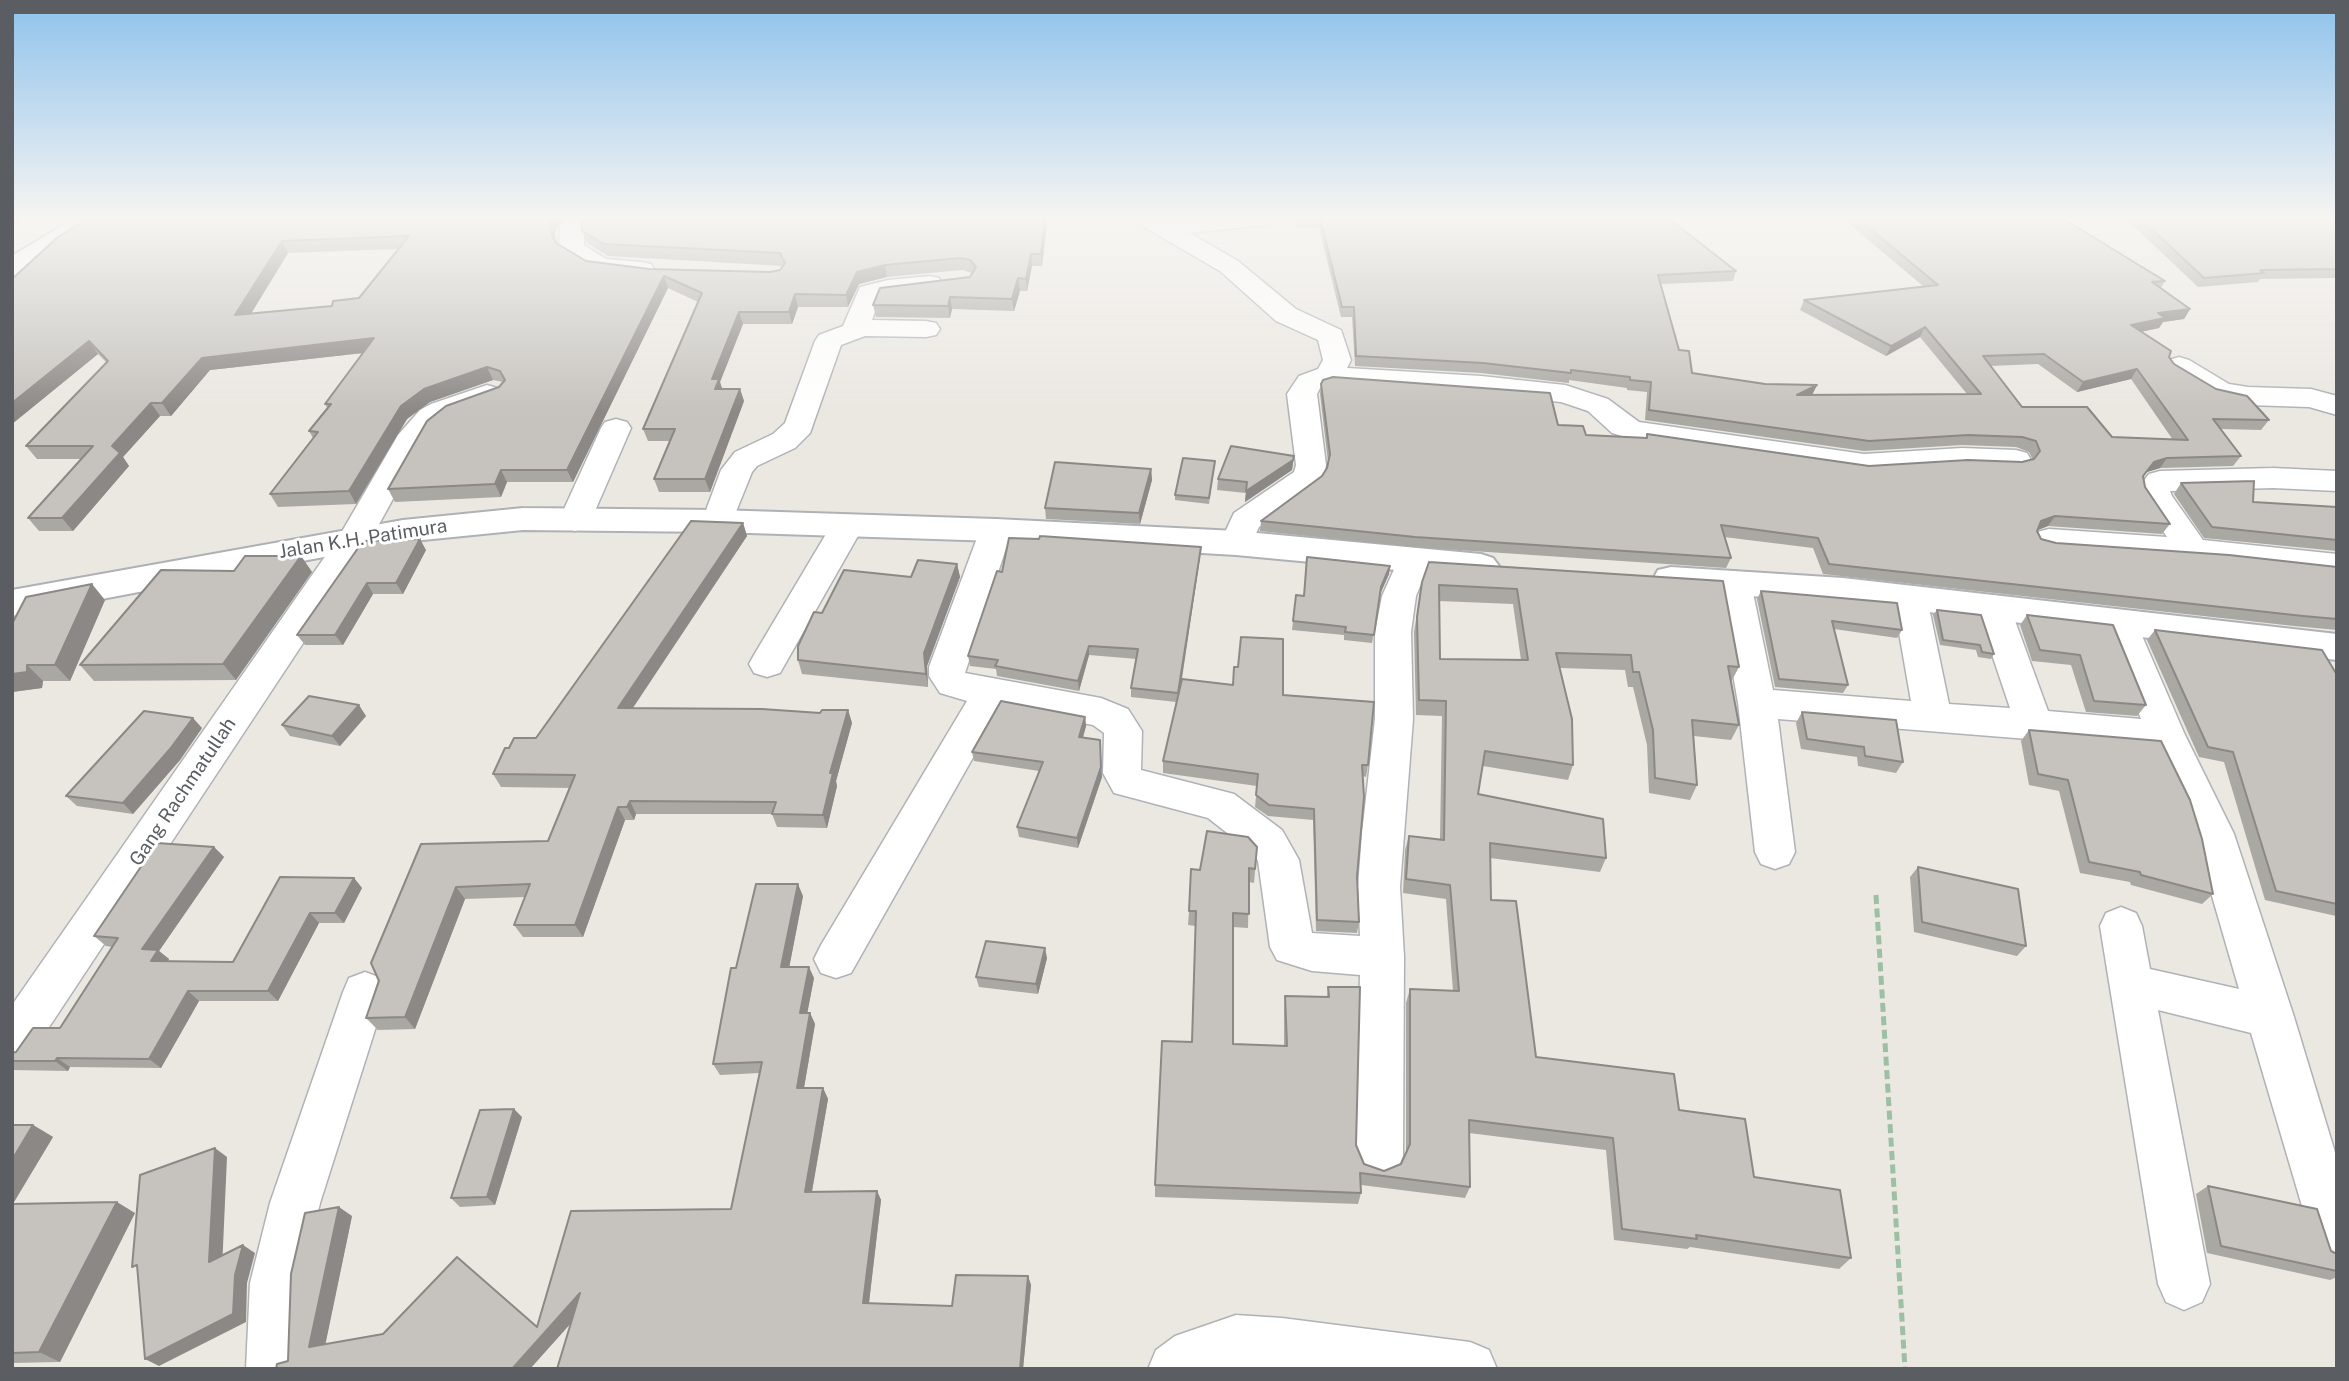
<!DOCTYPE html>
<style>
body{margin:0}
#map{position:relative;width:2349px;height:1381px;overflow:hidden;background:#ebe8e2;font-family:"Public Sans",sans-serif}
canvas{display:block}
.frame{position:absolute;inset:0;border:14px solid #5a5d61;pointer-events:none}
</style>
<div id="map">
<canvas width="2349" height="1381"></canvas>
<div class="frame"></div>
</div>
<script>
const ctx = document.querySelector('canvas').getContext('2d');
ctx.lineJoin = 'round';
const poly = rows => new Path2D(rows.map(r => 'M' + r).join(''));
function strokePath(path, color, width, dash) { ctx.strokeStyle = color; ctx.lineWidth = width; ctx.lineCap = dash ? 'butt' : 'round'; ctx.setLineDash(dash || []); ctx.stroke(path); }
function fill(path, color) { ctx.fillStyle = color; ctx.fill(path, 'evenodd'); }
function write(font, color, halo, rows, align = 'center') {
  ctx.font = font + ' "Public Sans",sans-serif'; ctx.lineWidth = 6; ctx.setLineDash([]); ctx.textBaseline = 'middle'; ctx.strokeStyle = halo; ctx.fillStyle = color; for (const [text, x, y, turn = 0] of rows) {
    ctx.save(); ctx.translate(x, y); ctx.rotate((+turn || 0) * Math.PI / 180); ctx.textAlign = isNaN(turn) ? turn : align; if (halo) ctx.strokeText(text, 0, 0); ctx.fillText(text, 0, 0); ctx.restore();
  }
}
const street = poly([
 [565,218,589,218,584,226,584,245,606,259,642,262,651,264,655,270,651,276,642,278,591,271,572,260,559,248,560,226,565,218],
 [1134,218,1168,220,1278,218,1275,223,1266,225,1190,233,1238,261,1296,309,1341,330,1351,360,1347,368,1481,376,1565,385,1608,399,1639,422,1864,454,1962,448,2016,450,2027,453,2031,460,2027,467,2016,470,1962,468,1864,474,1635,440,1612,433,1588,411,1561,402,1481,394,1332,384,1320,388,1317,394,1326,465,1324,477,1319,484,1259,527,1248,551,1236,554,1224,551,1220,543,1234,513,1294,472,1296,465,1287,394,1299,376,1318,369,1323,360,1318,340,1276,321,1220,271,1137,223,1134,218],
 [930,276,939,278,943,284,939,290,880,298,872,320,926,321,936,323,940,329,936,335,926,337,865,336,841,345,810,433,795,448,757,466,752,472,729,529,718,532,707,529,702,521,721,470,735,452,773,434,785,423,815,341,819,335,843,326,860,287,888,280,930,276],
 [2179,357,2189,360,2229,384,2248,387,2311,389,2337,396,2337,415,2309,407,2248,405,2210,397,2169,372,2165,366,2169,360,2179,357],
 [487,385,497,388,502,394,497,400,451,416,442,422,422,446,366,548,28,1059,12,1065,12,1005,340,535,398,435,420,410,431,404,487,385],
 [616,419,627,422,631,428,591,520,586,527,575,531,564,527,559,520,601,428,605,422,616,419],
 [2273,468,2337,471,2337,491,2273,488,2170,491,2172,496,2203,540,2337,554,2337,576,2221,563,2049,551,2037,548,2033,540,2037,532,2049,529,2167,537,2140,497,2138,488,2149,474,2160,471,2273,468],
 [847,516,859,519,863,527,780,673,767,677,754,673,749,664,754,655,835,519,847,516],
 [996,519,1008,522,1012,530,965,673,1101,698,1128,709,1142,731,1141,770,1234,794,1282,830,1299,860,1312,933,1360,936,1358,887,1362,833,1375,719,1375,632,1382,596,1401,554,1413,551,1425,554,1430,562,1416,596,1411,632,1413,719,1400,887,1404,957,1403,1156,1396,1173,1379,1180,1362,1173,1355,1156,1360,975,1312,971,1277,960,1270,947,1258,861,1254,854,1208,818,1114,793,1103,773,1104,733,1093,725,1001,708,851,973,836,978,821,973,814,959,821,945,967,701,940,693,929,676,929,667,980,530,984,522,996,519],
 [1734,571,1746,575,1751,583,1773,690,1911,701,1893,598,1898,590,1910,586,1922,590,1927,598,1949,704,2010,708,1976,607,1981,598,1993,595,2005,598,2010,607,2048,711,2141,719,2103,624,2109,615,2121,612,2133,615,2185,735,2234,834,2294,1017,2337,1159,2337,1265,2319,1258,2312,1240,2251,1033,2158,1010,2210,1284,2202,1302,2184,1310,2166,1302,2158,1284,2100,926,2106,913,2121,907,2136,913,2142,926,2150,969,2239,989,2194,834,2153,749,1778,719,1795,852,1789,864,1775,869,1761,864,1755,852,1738,703,1717,583,1722,575,1734,571],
 [365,972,381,978,387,992,320,1203,302,1283,300,1369,246,1369,250,1283,270,1203,343,992,349,978,365,972],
 [1236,1315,1282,1318,1470,1342,1489,1350,1497,1369,1148,1369,1156,1350,1175,1336,1236,1315]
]);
const secondary = poly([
 [75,218,106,218,102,223,22,274,12,276,12,256,75,218],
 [523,508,718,510,996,519,1236,531,1481,554,1493,558,1499,566,1493,574,1481,578,1236,555,996,541,718,532,523,530,403,542,12,616,12,590,403,520,523,508],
 [1671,567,1843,578,2337,634,2337,660,1843,602,1671,591,1658,588,1653,579,1658,570,1671,567]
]);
strokePath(street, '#afb2b6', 3);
strokePath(secondary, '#aeb1b5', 4);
strokePath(poly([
 [1876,895,1905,1369]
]), '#9bc0a4', 5, [9, 4.5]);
fill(street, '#fff');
fill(secondary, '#fff');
fill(poly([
 [88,218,555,232,556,242,586,261,649,269,770,272,780,270,783,266,608,256,587,243,582,231,583,218,1047,218,1047,223,1042,266,1032,266,1027,291,1020,291,1014,311,952,309,950,318,876,317,873,305,970,277,972,273,962,270,887,277,859,284,848,307,798,307,792,324,743,324,720,382,722,389,740,389,744,401,710,492,659,492,654,479,670,441,648,441,643,429,698,302,668,288,573,482,507,482,501,497,395,502,388,489,503,382,493,380,430,402,407,419,356,504,278,507,270,494,313,438,309,431,328,409,325,404,363,353,210,370,171,416,160,416,123,457,129,466,73,531,39,531,28,518,82,459,37,459,26,446,107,363,98,354,12,424],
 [399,249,359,298,332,306,251,314,288,253],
 [1295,218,1603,218,1603,219,1736,271,1733,281,1661,284,1679,350,1692,373,1765,384,1817,385,1812,395,1967,394,1920,337,1886,356,1800,310,1804,300,1923,286,1842,218,2062,218,2165,281,2161,288,2190,309,2184,319,2163,322,2159,328,2141,332,2169,357,2174,364,2269,420,2261,430,2221,429,2241,456,2233,466,2160,468,2147,472,2143,477,2145,487,2170,524,2162,534,2048,526,2038,530,2041,539,2056,543,2337,567,2337,630,2294,626,1823,574,1813,548,1724,537,1731,558,1726,568,1413,547,1260,531,1261,521,1322,476,1327,468,1328,462,1320,394,1321,384,1558,425,1586,435,1646,438,1647,434,1869,466,2022,462,2033,460,2029,452,2016,447,1962,445,1864,451,1645,420,1647,392,1627,390,1627,388,1569,380,1569,383,1481,373,1355,366,1352,317,1341,317,1319,228,1296,228],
 [2038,364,2077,392,2131,379,2173,440,2112,437,2022,407,1990,366],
 [2125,218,2337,218,2337,278,2260,279,2258,282,2198,287],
 [1294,456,1292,470,1245,502,1246,493,1217,490,1218,479],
 [1214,466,1209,504,1175,500,1175,495],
 [1151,469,1152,480,1140,524,1046,519,1045,508],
 [2181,483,2253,502,2337,507,2337,551,2204,538,2174,494],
 [743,523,747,536,633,708,820,713,848,710,852,723,836,781,837,786,827,828,777,827,772,814,636,814,634,820,625,820,583,937,523,937,514,925,525,897,465,899,415,1029,378,1030,366,1018,421,844,548,841,570,788,501,787,493,774,509,748,536,738],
 [363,541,426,550,403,594,373,594,343,645,305,645,297,635],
 [301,556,312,572,236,680,94,681,80,665,234,571],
 [1200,557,1182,679,1283,695,1368,765,1366,777,1363,776,1357,876,1359,922,1357,933,1316,931,1313,820,1268,816,1255,807,1257,786,1163,773,1163,761,1176,702,1131,697,1131,688,1137,659,1089,655,1079,691,997,676,996,669,970,666,968,656,1002,572],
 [957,564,960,577,927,666,928,687,802,674,798,660,822,613,911,577],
 [1390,566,1389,574,1380,595,1372,643,1344,640,1344,635,1292,630,1296,595,1303,596],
 [1723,581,1739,667,1731,682,1739,725,1731,740,1694,736,1697,785,1690,800,1649,793,1647,745,1633,687,1628,687,1625,670,1560,668,1573,765,1568,780,1483,766,1478,794,1606,858,1600,872,1490,858,1491,900,1536,1057,1679,1110,1754,1177,1851,1258,1839,1269,1690,1247,1687,1249,1614,1240,1606,1150,1469,1133,1470,1187,1465,1198,1361,1185,1361,1193,1358,1204,1155,1197,1155,1185,1192,1042,1196,926,1188,925,1189,911,1200,870,1257,847,1254,883,1249,882,1248,928,1233,927,1233,1044,1284,1046,1284,1009,1285,996,1327,997,1328,987,1356,1145,1364,1164,1384,1171,1401,1164,1406,1153,1406,1003,1410,989,1453,991,1446,899,1403,893,1405,850,1409,836,1440,840,1442,716,1416,715,1414,632,1422,582],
 [1439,601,1513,604,1521,660,1440,659],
 [1761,591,1902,630,1897,638,1834,629,1848,685,1843,693,1775,687,1757,599],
 [105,600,70,681,43,681,42,688,12,692,12,624],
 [1937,610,1994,654,1991,659,1978,657,1976,650,1940,645,1933,615],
 [2027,615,2146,705,2137,716,2086,712,2071,665,2032,661,2020,625],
 [2155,630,2337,675,2337,918,2336,916,2265,900,2224,762,2199,757,2147,640],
 [1802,712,1903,762,1896,773,1858,766,1857,757,1801,749,1796,723],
 [366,716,340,746,290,736,282,725],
 [1085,717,1086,726,1083,738,1102,777,1078,848,1019,837,1017,827,1039,771,974,761,972,752],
 [202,728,180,760,133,814,77,806,66,796],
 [2029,730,2213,894,2202,904,2131,885,2130,882,2080,873,2059,791,2029,785,2021,741],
 [214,847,224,857,159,951,169,959,168,962,233,962,354,878,362,888,344,923,319,923,278,1001,199,1001,161,1068,70,1067,68,1071,12,1070,12,1053,60,1028,112,947,106,946,94,936],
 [1918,867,2026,946,2017,956,1914,932,1910,877],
 [803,896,789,967,814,978,807,1013,810,1013,815,1024,804,1088,823,1088,828,1099,812,1192,877,1191,881,1200,869,1303,952,1306,1028,1276,1031,1285,1023,1369,571,1322,288,1361,352,1216,325,1344,537,1326,731,1209,760,1073,720,1075,713,1064,736,968],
 [1047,958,1038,994,979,987,976,977],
 [522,1117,495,1205,460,1207,451,1198],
 [12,1125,33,1125,53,1137,13,1204,135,1213,60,1362,12,1363],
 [2208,1186,2337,1254,2337,1277,2330,1280,2207,1253,2196,1194]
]), '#aaa8a3');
fill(poly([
 [12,218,24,218,12,226],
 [551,218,563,218,555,232,556,248,552,236,550,220],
 [1045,218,1047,218,1047,223,1042,266,1041,254],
 [282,241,288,253,242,328,235,315],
 [1031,254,1032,266,1027,291,1026,279],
 [885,265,887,277,859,284,848,307,846,295,857,272],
 [664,276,668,288,573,482,567,470],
 [1018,278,1020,291,1014,311,1012,299],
 [795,294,798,307,792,324,789,312],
 [950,297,952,309,950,318,948,306],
 [2190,309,2184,319,2163,322,2159,328,2125,335,2131,325,2158,313],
 [739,312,743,324,720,382,723,391,719,401,712,379],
 [1925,327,1920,337,1886,356,1891,346],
 [374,338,381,351,210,370,171,416,162,403,202,358],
 [89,341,98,354,12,424,12,403],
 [487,367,493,380,430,402,407,419,356,504,349,491,401,406,424,389],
 [2137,369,2131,379,2077,392,2083,382],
 [1817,385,1812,395,1797,395],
 [740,389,744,401,710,492,705,479],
 [151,403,160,416,123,457,129,466,73,531,62,518,112,446],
 [1294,456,1292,470,1245,502,1246,491],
 [2167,458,2160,468,2147,472,2136,486,2154,462],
 [1151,469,1152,480,1140,524,1139,513],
 [501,470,507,482,501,497,495,484],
 [2055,516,2048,526,2035,531,2041,521],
 [743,523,747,536,624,721,618,708],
 [420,539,426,550,403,594,396,583],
 [1201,547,1200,557,1178,702,1178,693],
 [301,556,312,572,236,680,223,664],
 [957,564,960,577,927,666,928,687,926,674,924,653],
 [1390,566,1389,574,1379,596,1381,587],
 [367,583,373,594,343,645,335,635],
 [92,584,105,600,70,681,55,665],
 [1089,646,1089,655,1079,691,1078,681],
 [27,665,43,681,42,688,12,692,12,674],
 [359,705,366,716,340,746,332,736],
 [848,710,852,723,836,781,837,786,827,828,823,815,830,773],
 [1085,717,1086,726,1080,747,1079,737],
 [193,718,202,728,180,760,133,814,123,803],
 [1100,740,1102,777,1078,848,1077,838],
 [630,801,636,814,634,820,627,807],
 [618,807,625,820,583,937,575,925],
 [214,847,224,857,159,951,169,959,162,971,151,961,142,949],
 [354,878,362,888,344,923,335,913],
 [798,884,803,896,787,979,781,967],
 [456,887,465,899,415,1029,405,1017],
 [310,913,319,923,278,1001,268,991],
 [1045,948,1047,958,1038,994,1036,984],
 [809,967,814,978,805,1025,800,1013],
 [188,991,199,1001,161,1068,149,1059],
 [810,1013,815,1024,802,1099,797,1088],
 [57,1058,70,1067,68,1071,55,1061],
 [823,1088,828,1099,810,1202,805,1192],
 [514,1109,522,1117,495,1205,487,1197],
 [33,1125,53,1137,12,1205,12,1160],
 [215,1148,227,1157,222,1269,209,1262],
 [877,1191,881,1200,868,1311,863,1303],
 [117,1202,135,1213,60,1362,39,1352],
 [339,1207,352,1216,323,1356,309,1347],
 [243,1245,255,1253,247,1283,246,1322,159,1366,145,1359,235,1275],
 [1028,1276,1031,1285,1023,1369,1020,1369],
 [580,1293,590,1302,530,1369,512,1369]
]), '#8b8885');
const building = poly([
 [88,218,551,218,550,220,552,236,556,243,586,261,649,269,770,272,780,270,785,263,780,253,604,244,582,231,581,221,583,218,1045,218,1041,254,1031,254,1026,279,1018,278,1012,299,950,297,948,306,873,305,880,288,970,277,976,267,970,260,960,258,885,265,857,272,846,295,795,294,789,312,739,312,712,379,719,379,715,389,740,389,705,479,654,479,675,429,643,429,702,293,664,276,567,470,501,470,495,484,388,489,427,421,446,406,499,387,505,380,500,371,487,367,424,389,401,406,349,491,270,494,318,432,309,431,331,404,325,404,374,338,202,358,162,403,151,403,112,446,120,453,62,518,28,518,93,446,26,446,108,361,89,341,12,403,12,279,58,237,88,218],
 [409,236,359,298,333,301,332,306,235,315,282,241,409,236],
 [1297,218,1603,218,1603,219,1610,218,1668,218,1736,271,1658,275,1679,350,1689,351,1692,373,1765,384,1817,385,1797,395,1981,394,1925,327,1891,346,1804,300,1938,285,1857,218,2062,218,2165,281,2152,282,2190,309,2158,313,2165,318,2131,325,2171,351,2169,357,2174,364,2216,389,2247,396,2269,420,2213,419,2241,456,2167,458,2154,462,2143,476,2145,487,2170,524,2055,516,2041,521,2037,531,2041,539,2056,543,2229,555,2337,567,2337,619,2303,616,1829,564,1818,538,1721,525,1731,558,1415,537,1261,521,1322,476,1327,468,1330,454,1321,384,1323,380,1333,377,1550,393,1558,425,1583,426,1586,435,1647,438,1647,434,1869,466,1968,460,2022,462,2034,459,2040,451,2036,441,2022,437,1968,435,1869,441,1649,410,1651,382,1630,380,1630,377,1571,370,1571,373,1483,363,1356,356,1354,307,1342,307,1320,218,1297,218],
 [2044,354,2083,382,2137,369,2188,440,2112,437,2087,407,2022,407,1983,356,2044,354],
 [2140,218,2337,218,2337,269,2260,270,2264,273,2204,278,2140,218],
 [1231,446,1294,456,1293,460,1246,491,1247,482,1218,479,1231,446],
 [1183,458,1215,461,1209,498,1175,495,1183,458],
 [1055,462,1151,469,1139,513,1045,508,1055,462],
 [2254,481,2253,502,2337,507,2337,540,2212,527,2181,483,2254,481],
 [691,521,743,523,618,708,762,709,820,713,822,710,848,710,830,773,833,773,823,815,772,814,776,802,630,801,627,807,618,807,575,925,514,925,530,884,456,887,405,1017,366,1018,379,981,371,963,421,844,548,841,575,775,493,774,505,748,509,748,514,738,536,738,691,521],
 [1040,536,1201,547,1178,693,1131,688,1138,649,1089,646,1078,681,995,666,998,660,968,656,997,571,1002,572,1009,538,1039,539,1040,536],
 [420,539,396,583,367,583,335,635,297,635,363,541,420,539],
 [245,556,301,556,223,664,80,665,161,570,234,571,245,556],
 [1307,557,1390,566,1381,587,1374,635,1345,632,1346,627,1293,621,1296,595,1304,596,1307,557],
 [918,560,957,564,924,653,926,674,798,660,798,646,814,612,822,613,844,570,911,577,918,560],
 [1429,562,1723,581,1739,667,1728,666,1739,725,1692,720,1697,785,1655,778,1653,730,1639,672,1633,672,1631,655,1556,653,1572,719,1573,765,1485,751,1478,794,1603,819,1606,858,1490,843,1491,900,1516,901,1536,1057,1674,1074,1679,1110,1745,1119,1754,1177,1840,1190,1851,1258,1696,1235,1697,1239,1622,1229,1613,1138,1469,1120,1470,1187,1360,1173,1361,1193,1155,1185,1162,1041,1192,1042,1196,911,1189,911,1191,869,1200,870,1207,831,1248,837,1257,847,1255,869,1249,868,1249,914,1233,913,1233,1044,1287,1046,1285,996,1329,997,1328,987,1360,987,1356,1145,1364,1164,1384,1171,1401,1164,1410,1144,1410,989,1459,991,1450,885,1406,879,1409,836,1444,840,1446,701,1419,700,1417,617,1422,582,1429,562],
 [1439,585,1517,589,1528,660,1440,659,1439,585],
 [92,584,55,665,27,665,27,672,12,674,12,624,26,597,92,584],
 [1761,591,1897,603,1902,630,1832,621,1848,685,1779,679,1761,591],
 [1937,610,1981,615,1994,654,1982,652,1980,645,1943,640,1937,610],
 [2027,615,2113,625,2146,705,2094,701,2080,655,2040,650,2027,615],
 [2155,630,2322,650,2337,675,2337,904,2276,891,2233,752,2208,747,2155,630],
 [1241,637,1283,639,1283,695,1374,702,1368,765,1362,765,1364,797,1357,876,1359,922,1317,920,1314,809,1269,805,1256,795,1258,774,1163,761,1182,679,1233,685,1234,667,1238,667,1241,637],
 [309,696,359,705,332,736,282,725,309,696],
 [1001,701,1085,717,1079,737,1100,740,1101,767,1077,838,1017,827,1043,762,972,752,1001,701],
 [144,711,193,718,170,749,123,803,66,796,144,711],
 [1802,712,1896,720,1903,762,1865,756,1864,747,1807,739,1802,712],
 [2029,730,2161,741,2190,800,2202,839,2213,894,2141,875,2140,872,2089,862,2068,780,2038,774,2029,730],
 [157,843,214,847,142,949,158,950,151,961,233,962,280,877,354,878,335,913,310,913,268,991,188,991,149,1059,57,1058,55,1061,12,1061,12,1053,16,1052,33,1028,60,1028,118,938,94,936,157,843],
 [1918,867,2018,889,2026,946,1922,922,1918,867],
 [756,884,798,884,781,967,809,967,800,1013,810,1013,797,1088,823,1088,805,1192,877,1191,863,1303,952,1306,956,1275,1028,1276,1020,1369,557,1369,580,1293,512,1369,276,1369,277,1364,288,1361,291,1274,305,1213,339,1207,309,1347,383,1334,457,1257,537,1327,571,1211,731,1209,762,1062,713,1064,731,968,736,968,756,884],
 [986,941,1045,948,1036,984,976,977,986,941],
 [514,1109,487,1197,451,1198,480,1110,514,1109],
 [12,1125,33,1125,12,1160,12,1125],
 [215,1148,209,1262,243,1245,235,1275,233,1314,145,1359,137,1265,132,1267,140,1175,215,1148],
 [2208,1186,2317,1209,2331,1251,2337,1254,2337,1271,2221,1246,2208,1186],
 [117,1202,39,1352,12,1353,12,1204,117,1202]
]);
fill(building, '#c6c3be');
strokePath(building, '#8b8885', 2);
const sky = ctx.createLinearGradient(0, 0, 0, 412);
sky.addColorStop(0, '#8fc2ec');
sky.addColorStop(0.53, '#f6f5f2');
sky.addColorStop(1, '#f6f5f200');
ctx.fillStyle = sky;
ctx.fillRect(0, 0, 2349, 412);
write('19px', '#5a5d61', '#fff', [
 ["Jalan K.H. Patimura",363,539,-9],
 ["Gang Rachmatullah",183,792,-56]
]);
</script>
